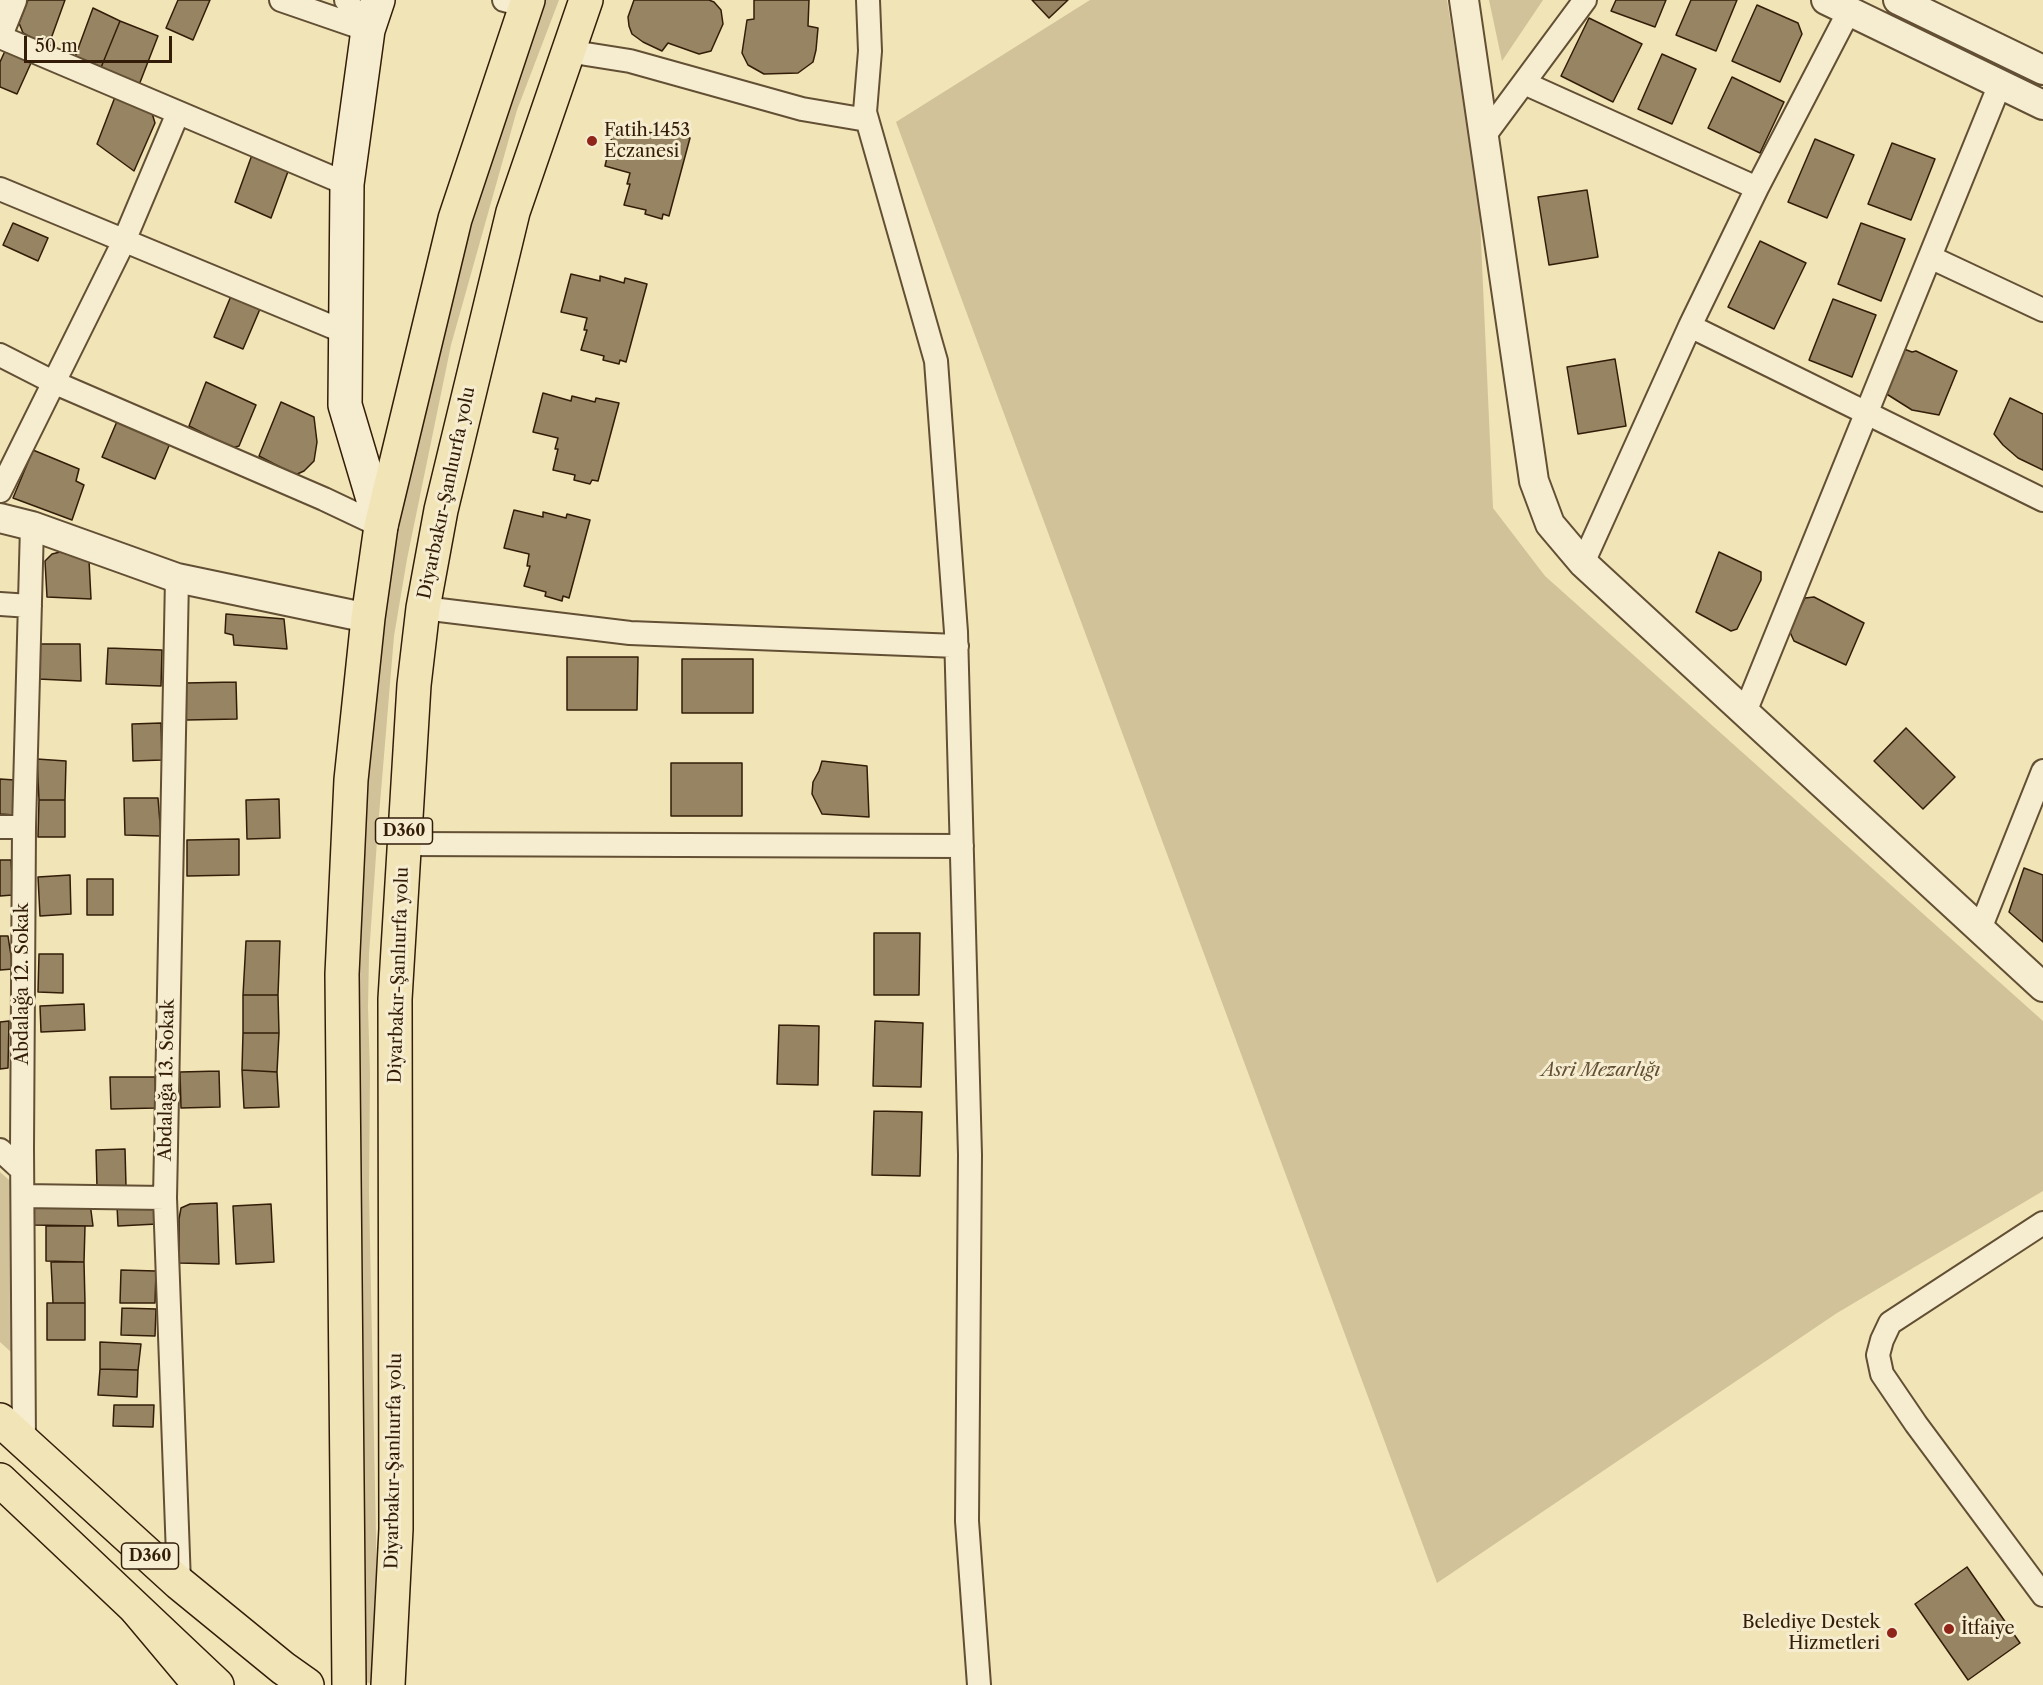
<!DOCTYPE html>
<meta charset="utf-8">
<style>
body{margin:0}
#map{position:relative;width:2043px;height:1685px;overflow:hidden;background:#f1e4b7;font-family:"Libre Caslon Text",serif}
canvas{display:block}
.scale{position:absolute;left:24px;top:36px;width:148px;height:27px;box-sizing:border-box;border:3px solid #331d08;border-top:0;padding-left:8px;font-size:18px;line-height:21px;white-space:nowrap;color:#331d08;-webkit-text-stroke:4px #f6edd0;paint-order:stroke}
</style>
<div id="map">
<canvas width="2043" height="1685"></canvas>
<div class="scale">50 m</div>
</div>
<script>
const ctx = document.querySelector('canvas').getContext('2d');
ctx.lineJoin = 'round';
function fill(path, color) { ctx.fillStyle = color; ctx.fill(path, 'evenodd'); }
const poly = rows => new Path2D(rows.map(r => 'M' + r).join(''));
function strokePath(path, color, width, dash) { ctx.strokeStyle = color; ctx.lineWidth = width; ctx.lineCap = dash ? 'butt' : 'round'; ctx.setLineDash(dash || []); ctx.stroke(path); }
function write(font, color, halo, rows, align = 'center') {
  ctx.font = font + ' "Libre Caslon Text",serif'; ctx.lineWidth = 6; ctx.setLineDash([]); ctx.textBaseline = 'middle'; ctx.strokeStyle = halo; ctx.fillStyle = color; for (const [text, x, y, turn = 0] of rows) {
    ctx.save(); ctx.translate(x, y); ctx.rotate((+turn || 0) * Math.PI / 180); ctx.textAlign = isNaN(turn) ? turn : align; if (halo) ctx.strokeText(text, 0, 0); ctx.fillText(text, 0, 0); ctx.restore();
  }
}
fill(poly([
 [541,0,559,0,517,110,451,345,407,559,394,636,378,827,369,954,368,1007,370,1073,369,1192,379,1685,377,1685,353,1679,357,911,377,667,397,523,468,229],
 [1090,0,1447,0,1479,197,1493,508,1545,576,2043,1021,2043,1191,1837,1313,1437,1583,896,122],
 [1489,0,1543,0,1502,61],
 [0,1172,16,1186,11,1352,0,1342]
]), '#d1c299');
const building = poly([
 [28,0,65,0,48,47,23,33,19,23,28,0],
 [178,0,210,0,193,40,166,28,178,0],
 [634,0,709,0,714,2,721,10,723,24,711,51,699,54,668,43,662,51,643,42,632,34,629,26,628,17,634,0],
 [754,0,809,0,808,26,818,28,816,50,813,62,798,73,764,74,748,65,742,53,747,20,754,19,754,0],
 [1032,0,1068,0,1049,18,1032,0],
 [1616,0,1666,0,1655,27,1611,11,1616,0],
 [1691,0,1737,0,1716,51,1676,35,1691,0],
 [1757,5,1798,23,1802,34,1780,82,1732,61,1757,5],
 [93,8,120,21,100,70,75,57,93,8],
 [1589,18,1642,44,1613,102,1561,76,1589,18],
 [120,21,158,36,139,85,100,70,120,21],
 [5,51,31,63,17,94,0,87,0,62,5,51],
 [1662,54,1696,69,1672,124,1638,109,1662,54],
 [1732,77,1784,102,1760,153,1708,128,1732,77],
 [115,97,152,113,155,123,134,171,97,144,115,97],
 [614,128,643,135,643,131,666,136,668,132,690,138,669,216,663,214,662,219,645,214,646,210,624,205,630,184,627,184,630,173,605,166,614,128],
 [1815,139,1854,155,1827,218,1788,202,1815,139],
 [1892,143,1935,159,1911,220,1868,204,1892,143],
 [253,152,290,166,271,218,235,202,253,152],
 [1587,190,1598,257,1549,265,1538,197,1587,190],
 [13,223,48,238,38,261,3,245,13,223],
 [1861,223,1905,239,1881,301,1838,284,1861,223],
 [1760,241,1806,263,1774,329,1728,307,1760,241],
 [571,274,600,281,600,276,624,283,625,278,647,284,626,362,620,360,619,364,603,360,604,356,581,350,587,330,584,330,587,318,561,312,571,274],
 [231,296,260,309,243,349,214,337,231,296],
 [1833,299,1876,315,1852,377,1809,360,1833,299],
 [1904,349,1912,352,1916,351,1957,371,1939,415,1912,410,1885,393,1904,349],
 [1615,359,1626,426,1578,434,1567,367,1615,359],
 [206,382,256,405,239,446,232,448,189,426,206,382],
 [543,393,571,401,572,396,595,402,596,398,619,403,598,481,592,480,590,484,574,480,575,475,553,470,558,449,555,449,558,438,533,432,543,393],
 [2010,398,2043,414,2043,470,2018,458,2003,445,1994,434,2010,398],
 [281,402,314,417,317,442,314,461,304,471,295,475,259,456,281,402],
 [118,419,171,441,155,479,102,457,118,419],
 [33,450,79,469,76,481,84,485,72,520,13,498,33,450],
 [514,510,543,517,543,512,566,518,567,514,590,520,569,598,563,596,562,601,545,596,546,592,524,586,530,566,527,566,529,554,504,548,514,510],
 [60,552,89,560,91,599,47,597,45,561,52,554,60,552],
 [1719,552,1761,572,1761,580,1737,629,1731,631,1696,612,1719,552],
 [1814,597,1864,623,1846,665,1794,641,1789,630,1805,598,1814,597],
 [226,614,284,619,287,649,234,645,233,635,225,633,226,614],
 [39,644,80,644,81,681,38,679,39,644],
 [108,648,162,650,161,686,106,684,108,648],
 [567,657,638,657,637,710,567,710,567,657],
 [682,659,753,659,753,713,682,713,682,659],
 [236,682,237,719,186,720,185,683,236,682],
 [161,723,162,760,133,761,132,724,161,723],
 [1906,728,1955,777,1923,809,1874,761,1906,728],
 [37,759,66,761,65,800,39,800,37,759],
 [822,761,867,766,869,817,822,814,812,794,813,782,819,771,822,761],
 [671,763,742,763,742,816,671,816,671,763],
 [0,779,15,780,14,815,0,814,0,779],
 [124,798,158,798,161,836,125,835,124,798],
 [279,799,280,838,247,839,246,800,279,799],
 [39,800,65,800,65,837,38,837,39,800],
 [239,839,239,875,187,876,187,840,239,839],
 [0,860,11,860,13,895,0,896,0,860],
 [2024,868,2043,875,2043,942,2009,912,2024,868],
 [70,875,71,914,40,916,38,877,70,875],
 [87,879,113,879,113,915,87,915,87,879],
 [874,933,920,933,919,995,874,995,874,933],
 [0,936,8,936,13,969,0,970,0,936],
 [246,941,280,941,278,995,243,995,246,941],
 [39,954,63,954,63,993,38,992,39,954],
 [243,995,278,995,279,1033,243,1033,243,995],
 [84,1004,85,1030,41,1032,40,1006,84,1004],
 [9,1021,8,1068,0,1069,0,1022,9,1021],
 [875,1021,923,1023,921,1087,873,1086,875,1021],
 [779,1025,819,1026,818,1085,777,1084,779,1025],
 [243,1033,279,1033,277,1072,242,1070,243,1033],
 [242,1070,277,1072,279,1107,244,1108,242,1070],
 [219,1071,220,1107,181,1108,180,1072,219,1071],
 [110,1077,155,1077,156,1108,111,1109,110,1077],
 [874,1111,922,1112,920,1176,872,1175,874,1111],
 [125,1149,126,1187,97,1188,96,1150,125,1149],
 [90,1203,93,1226,32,1225,33,1208,44,1204,90,1203],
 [217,1203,219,1264,179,1263,179,1219,181,1208,190,1204,217,1203],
 [157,1204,157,1224,118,1226,117,1206,157,1204],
 [271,1204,274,1262,236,1264,233,1206,271,1204],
 [46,1226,85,1226,84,1262,46,1261,46,1226],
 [51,1262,84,1262,85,1303,53,1303,51,1262],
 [121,1270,156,1271,155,1303,120,1303,121,1270],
 [47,1303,85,1303,85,1340,47,1340,47,1303],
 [122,1308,156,1309,155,1336,121,1335,122,1308],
 [100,1342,141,1344,138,1370,100,1369,100,1342],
 [100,1369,138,1370,137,1397,98,1395,100,1369],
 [114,1405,154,1405,153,1427,113,1426,114,1405],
 [1967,1567,2020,1643,1968,1680,1915,1604,1967,1567]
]);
fill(building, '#968463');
strokePath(building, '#331d08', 1.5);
const minor = poly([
 [281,0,368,30],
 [346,0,368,30],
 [504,0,526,6],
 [868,0,870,51,865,112,936,361,956,632,970,1155,967,1521,979,1685],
 [0,37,347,184],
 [567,51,630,61,802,109,867,120],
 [1524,83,1757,188],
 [1485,135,1585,0],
 [0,189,347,333],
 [1930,257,2043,310],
 [1690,326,2043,500],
 [0,355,53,382,324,499,381,526],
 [0,491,124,241,178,113],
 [1583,563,1690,326,1757,188,1849,11],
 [177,578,165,1198,179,1583],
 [0,604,30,606],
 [423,608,630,633,957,646],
 [1745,712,2000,84],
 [0,827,24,827],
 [404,844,962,846],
 [1980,929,2043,771],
 [0,1150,22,1170],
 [23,1196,165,1198],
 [2043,1223,1890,1323,1882,1340,1878,1355,1882,1374,1916,1424,2043,1595],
 [24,1442,22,1148,24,827,32,526]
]);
const tertiary = poly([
 [1464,0,1534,481,1550,524,1583,563,2043,987],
 [1826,0,2043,105],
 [1898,0,2043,70],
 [0,30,12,0],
 [0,518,32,526,177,578,368,618]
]);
const secondary = poly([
 [378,0,368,30,347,184,345,405,381,526]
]);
const primary = poly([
 [0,1420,179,1583,283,1668,307,1685],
 [0,1480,217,1685]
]);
const trunk = poly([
 [137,1610,200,1685],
 [349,1685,342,974,351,780,368,618,381,526,455,219,528,0],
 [388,1685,396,1529,395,999,414,685,423,608,441,510,513,212,586,0]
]);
strokePath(minor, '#624f34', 26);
strokePath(tertiary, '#624f34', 32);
strokePath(secondary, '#331d08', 36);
strokePath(primary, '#331d08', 36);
strokePath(trunk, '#331d08', 36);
strokePath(minor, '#f6edd0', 22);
strokePath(tertiary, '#f6edd0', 28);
strokePath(secondary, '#f6edd0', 33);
strokePath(primary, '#f1e4b7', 33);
strokePath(trunk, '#f1e4b7', 33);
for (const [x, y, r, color] of [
 [592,141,6,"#8f2418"],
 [1949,1629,6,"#8f2418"],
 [1892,1633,6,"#8f2418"]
]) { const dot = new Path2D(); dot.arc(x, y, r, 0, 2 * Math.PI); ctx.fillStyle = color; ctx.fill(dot); strokePath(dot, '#f6edd0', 2); }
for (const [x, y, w] of [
 [404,831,57],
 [150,1556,57]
]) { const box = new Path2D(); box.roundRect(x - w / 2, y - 13, w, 26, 4.5); ctx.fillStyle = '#f6edd0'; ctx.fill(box); strokePath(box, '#331d08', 1.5); }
write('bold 16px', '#331d08', null, [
 ["D360",404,831],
 ["D360",150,1556]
]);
write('18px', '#331d08', '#f6edd0', [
 ["Fatih 1453",604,131],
 ["Eczanesi",604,152],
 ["Belediye Destek",1880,1623,"right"],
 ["Hizmetleri",1880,1644,"right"],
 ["İtfaiye",1961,1629]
], 'left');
write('18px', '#331d08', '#f6edd0', [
 ["Diyarbakır-Şanlıurfa yolu",447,493,-78],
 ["Diyarbakır-Şanlıurfa yolu",399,975,-88],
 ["Abdalağa 12. Sokak",23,984,-90],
 ["Abdalağa 13. Sokak",167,1080,-89],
 ["Diyarbakır-Şanlıurfa yolu",394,1461,-89]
]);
write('italic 18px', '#624f34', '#f6edd0', [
 ["Asri Mezarlığı",1601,1071]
]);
</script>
